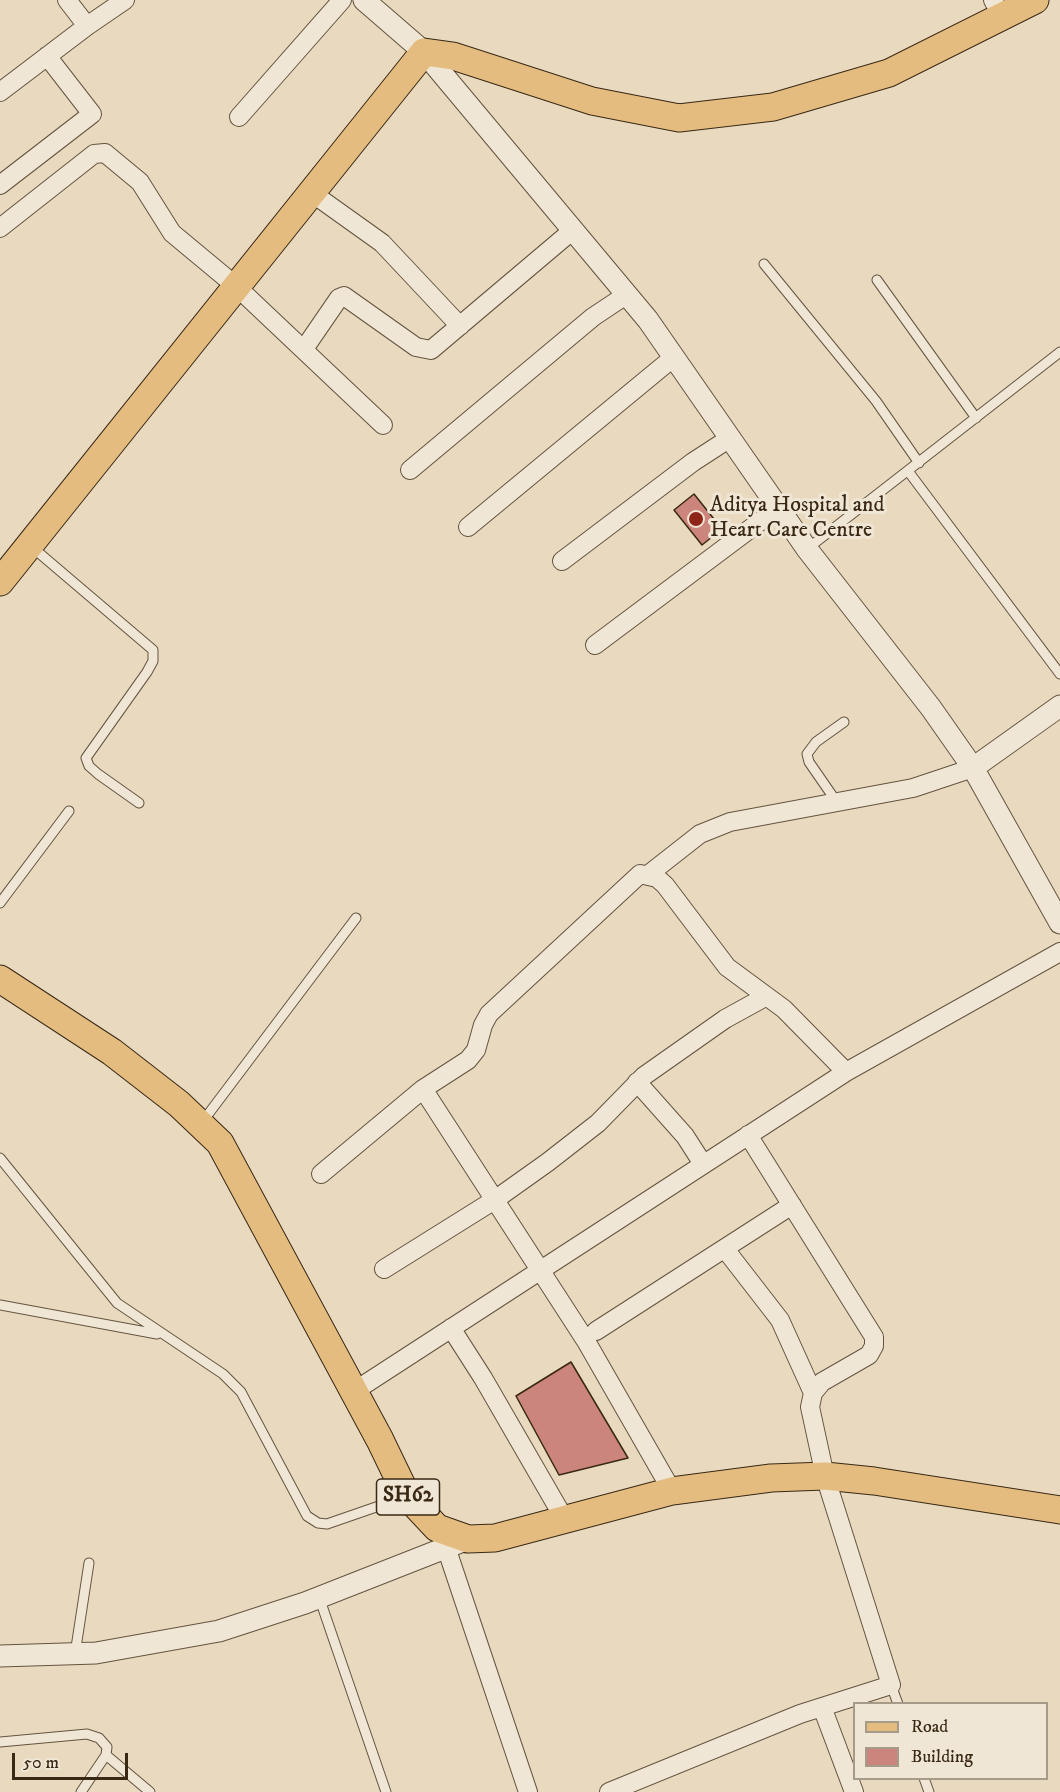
<!DOCTYPE html>
<style>
body{margin:0}
#map{position:relative;width:1060px;height:1792px;overflow:hidden;background:#e8d9bf;font-family:"IM FELL DW Pica",serif}
canvas{display:block}
.legend{position:absolute;left:853px;top:1702px;width:195px;height:78px;box-sizing:border-box;background:#f0e6d5;border:2px solid #a69a88;margin:0;padding:8px 10px;list-style:none;font-size:18px;color:#382814}
.legend li{display:flex;align-items:center;gap:12px;height:30px}
.legend b{width:30px;border:2px solid #a69a88}
.scale{position:absolute;left:12px;top:1753px;width:116px;height:27px;box-sizing:border-box;border:3px solid #382814;border-top:0;padding-left:8px;font-size:18px;line-height:21px;white-space:nowrap;color:#382814;-webkit-text-stroke:4px #f0e6d5;paint-order:stroke}
</style>
<div id="map">
<canvas width="1060" height="1792"></canvas>
<ul class="legend">
<li><b style="height:8px;background:#e4bc80"></b>Road</li>
<li><b style="height:16px;background:#cc857c"></b>Building</li>
</ul>
<div class="scale">50 m</div>
</div>
<script>
const ctx = document.querySelector('canvas').getContext('2d');
ctx.lineJoin = 'round';
function fill(path, color) { ctx.fillStyle = color; ctx.fill(path, 'evenodd'); }
const poly = rows => new Path2D(rows.map(r => 'M' + r).join(''));
function strokePath(path, color, width, dash) { ctx.strokeStyle = color; ctx.lineWidth = width; ctx.lineCap = dash ? 'butt' : 'round'; ctx.setLineDash(dash || []); ctx.stroke(path); }
function write(font, color, halo, rows, align = 'center') {
  ctx.font = font + ' "IM FELL DW Pica",serif'; ctx.lineWidth = 6; ctx.setLineDash([]); ctx.textBaseline = 'middle'; ctx.strokeStyle = halo; ctx.fillStyle = color; for (const [text, x, y, turn = 0] of rows) {
    ctx.save(); ctx.translate(x, y); ctx.rotate((+turn || 0) * Math.PI / 180); ctx.textAlign = isNaN(turn) ? turn : align; if (halo) ctx.strokeText(text, 0, 0); ctx.fillText(text, 0, 0); ctx.restore();
  }
}
const building = poly([
 [694,494,722,529,702,545,674,510,694,494],
 [571,1362,628,1458,559,1475,516,1396,571,1362]
]);
fill(building, '#cc857c');
strokePath(building, '#382814', 1.5);
const service = poly([
 [764,264,876,401,919,463],
 [877,280,976,418],
 [908,471,1060,674],
 [32,547,153,650,153,661,147,672,86,758,89,766,98,774,139,803],
 [807,549,1060,352],
 [836,801,809,762,807,754,816,742,844,722],
 [0,903,69,811],
 [203,1121,356,918],
 [0,1158,117,1303,223,1374,241,1392,307,1516,318,1523,327,1524,405,1497],
 [0,1305,157,1334],
 [319,1597,386,1792],
 [75,1654,89,1563],
 [891,1685,898,1704],
 [0,1742,87,1734,99,1738,107,1747,106,1755,81,1792],
 [106,1755,150,1792],
 [924,1778,929,1792]
]);
const minor = poly([
 [993,0,1002,17],
 [87,26,125,0],
 [0,92,87,26,67,0],
 [239,117,342,0],
 [0,185,92,114,47,56],
 [312,193,382,243,460,326],
 [0,228,94,154,105,153,140,182,172,233,237,287,383,425],
 [304,349,339,298,344,296,416,347,431,350,573,230],
 [410,470,593,317,626,295],
 [468,527,674,357],
 [562,561,693,462,730,438],
 [595,645,778,508],
 [649,874,700,834,730,822,913,788,973,768],
 [637,1082,685,1136,703,1164],
 [423,1089,586,1341,672,1491],
 [321,1174,423,1089,468,1060,476,1050,483,1025,489,1014,640,874,657,878,665,885,727,967,784,1009,846,1072],
 [725,1249,780,1320,813,1393],
 [384,1269,496,1199,548,1162,598,1123,644,1076,725,1019,765,997],
 [451,1328,483,1378,565,1520],
 [596,1331,792,1205],
 [353,1392,846,1072,1060,952],
 [446,1547,528,1792],
 [822,1707,854,1792],
 [609,1792,800,1714,891,1685,825,1476,810,1407,813,1393,822,1382,869,1355,874,1346,874,1337,748,1135]
]);
const tertiary = poly([
 [364,0,424,52,648,320,807,549,931,708,973,768,1060,923],
 [973,768,1060,706],
 [0,1656,96,1653,219,1631,305,1603,468,1539]
]);
const primary = poly([
 [0,582,424,52,453,56,592,101,679,118,773,107,889,73,1035,0],
 [0,979,112,1052,179,1104,220,1143,380,1440,407,1496,437,1528,468,1539,495,1538,672,1491,771,1478,825,1476,874,1481,1060,1510]
]);
strokePath(service, '#64543f', 11);
strokePath(minor, '#64543f', 20);
strokePath(tertiary, '#64543f', 23);
strokePath(primary, '#382814', 29);
strokePath(service, '#f0e6d5', 9);
strokePath(minor, '#f0e6d5', 18);
strokePath(tertiary, '#f0e6d5', 21);
strokePath(primary, '#e4bc80', 27);
for (const [x, y, r, color] of [
 [696,519,8,"#8f2418"]
]) { const dot = new Path2D(); dot.arc(x, y, r, 0, 2 * Math.PI); ctx.fillStyle = color; ctx.fill(dot); strokePath(dot, '#f0e6d5', 2); }
for (const [x, y, w] of [
 [408,1497,63]
]) { const box = new Path2D(); box.roundRect(x - w / 2, y - 18, w, 36, 4.5); ctx.fillStyle = '#f0e6d5'; ctx.fill(box); strokePath(box, '#382814', 1.5); }
write('bold 21px', '#382814', null, [
 ["SH62",408,1497]
]);
write('22px', '#382814', '#f0e6d5', [
 ["Aditya Hospital and",710,506],
 ["Heart Care Centre",710,531]
], 'left');
</script>
